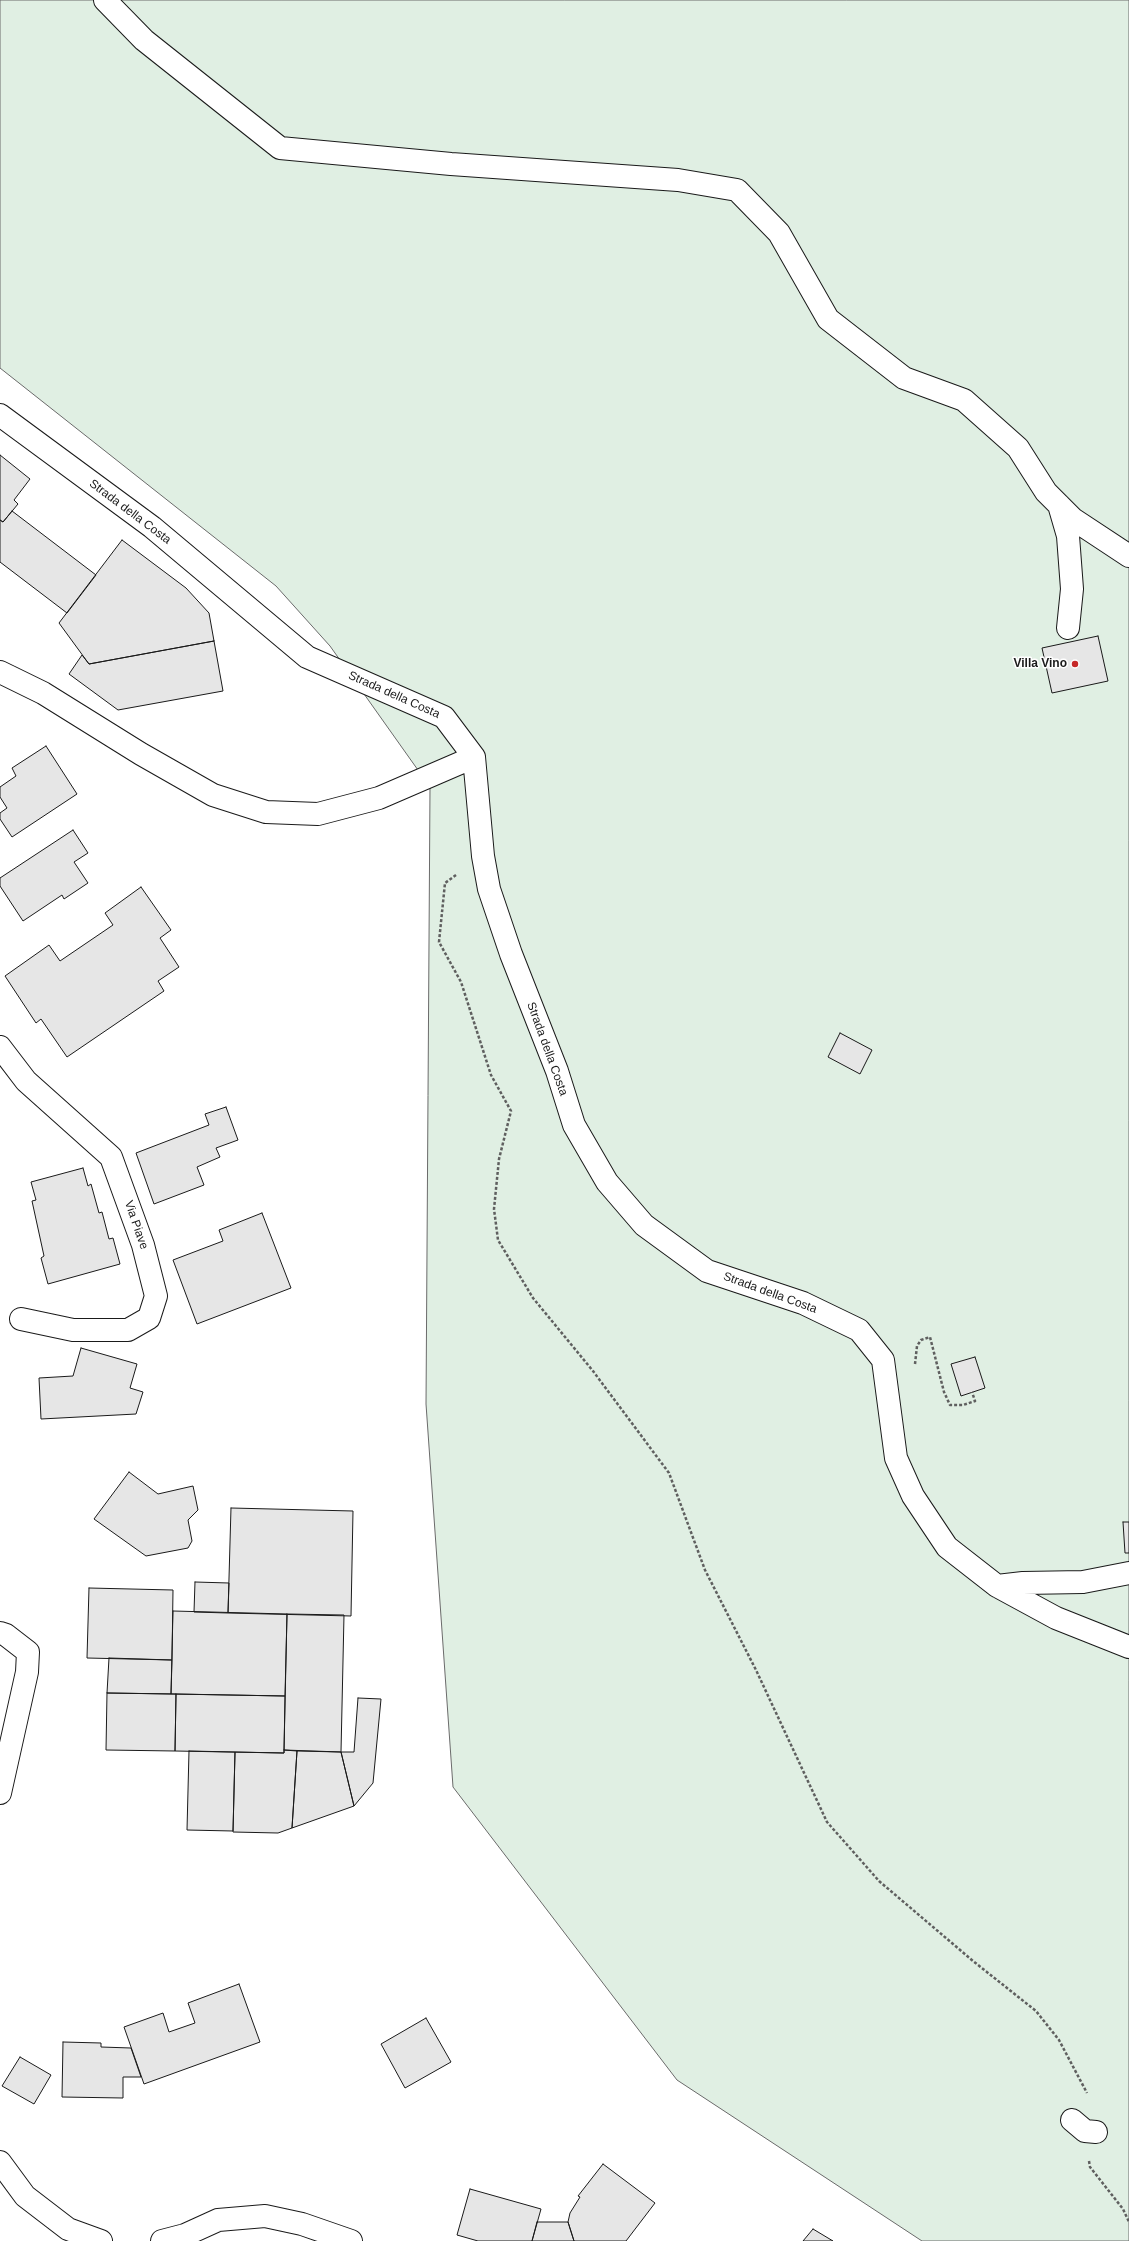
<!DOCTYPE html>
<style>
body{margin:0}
canvas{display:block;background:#fff}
</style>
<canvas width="1129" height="2241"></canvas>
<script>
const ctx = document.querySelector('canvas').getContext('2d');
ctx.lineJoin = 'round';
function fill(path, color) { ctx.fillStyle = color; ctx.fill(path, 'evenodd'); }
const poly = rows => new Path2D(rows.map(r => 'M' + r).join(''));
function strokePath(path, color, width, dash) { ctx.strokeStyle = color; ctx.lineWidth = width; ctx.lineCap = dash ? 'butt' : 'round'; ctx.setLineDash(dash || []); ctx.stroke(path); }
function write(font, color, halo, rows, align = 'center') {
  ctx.font = font + ' Helvetica,sans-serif'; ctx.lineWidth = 3; ctx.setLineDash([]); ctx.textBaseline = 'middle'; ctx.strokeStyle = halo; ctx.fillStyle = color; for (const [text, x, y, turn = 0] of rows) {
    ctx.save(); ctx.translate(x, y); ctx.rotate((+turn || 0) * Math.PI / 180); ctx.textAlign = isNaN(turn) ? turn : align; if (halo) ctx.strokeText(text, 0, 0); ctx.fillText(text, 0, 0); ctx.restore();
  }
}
const green = poly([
 [0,0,1129,0,1129,2241,922,2241,677,2080,453,1787,426,1404,430,787,330,646,276,586,0,368,0,0]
]);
fill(green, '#e0efe3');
strokePath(green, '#6a6a6a', 1);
const building = poly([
 [0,455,30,479,14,500,18,504,3,522,0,520,0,455],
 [12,511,96,575,67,613,0,562,0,520,3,522,12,511],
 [122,540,186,588,209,613,214,641,89,664,59,623,122,540],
 [1098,636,1108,681,1052,693,1042,648,1098,636],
 [214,641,223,691,118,710,69,674,82,655,89,664,214,641],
 [46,746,77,794,12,837,0,819,0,813,7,808,0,797,0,787,16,776,12,768,46,746],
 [73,830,88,853,74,862,88,883,64,899,62,895,23,921,0,886,0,878,73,830],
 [141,887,171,930,160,938,179,967,158,981,164,991,67,1057,41,1019,36,1023,5,976,49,945,60,961,113,925,105,913,141,887],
 [840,1033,872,1050,860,1074,828,1057,840,1033],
 [226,1107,238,1140,216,1148,220,1157,197,1167,204,1185,154,1204,136,1153,209,1125,205,1114,226,1107],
 [83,1168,88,1186,91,1184,99,1213,102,1212,109,1239,113,1238,120,1264,48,1284,41,1258,44,1256,32,1201,36,1200,31,1182,83,1168],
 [262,1213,291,1288,197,1324,173,1260,223,1241,219,1230,262,1213],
 [81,1348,137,1364,130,1388,143,1392,136,1414,41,1419,39,1378,73,1376,81,1348],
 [975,1357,985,1388,961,1396,951,1364,975,1357],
 [129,1472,158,1494,193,1486,198,1510,188,1520,192,1541,188,1548,146,1556,94,1519,129,1472],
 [231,1508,353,1511,351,1616,228,1613,231,1508],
 [1123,1522,1129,1522,1129,1553,1125,1553,1123,1522],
 [195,1582,229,1583,228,1613,194,1612,195,1582],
 [89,1588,173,1590,172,1660,87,1658,89,1588],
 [173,1611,287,1614,285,1696,171,1694,173,1611],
 [287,1614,344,1615,341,1752,284,1750,287,1614],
 [109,1658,172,1660,171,1694,107,1693,109,1658],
 [107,1693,176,1694,175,1751,106,1750,107,1693],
 [176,1694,285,1696,284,1753,175,1751,176,1694],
 [358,1698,381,1699,373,1783,354,1806,341,1752,354,1752,358,1698],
 [284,1750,297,1751,292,1828,278,1833,233,1832,235,1752,284,1753,284,1750],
 [189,1751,235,1752,233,1831,187,1830,189,1751],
 [297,1751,341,1752,354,1806,292,1828,297,1751],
 [239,1984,260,2042,144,2084,124,2027,163,2013,169,2032,195,2023,188,2003,239,1984],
 [426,2018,451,2062,405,2088,381,2044,426,2018],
 [63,2042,101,2043,101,2047,131,2048,141,2077,123,2077,123,2098,62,2097,63,2042],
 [20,2057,51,2075,34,2104,2,2086,20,2057],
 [603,2164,655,2203,626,2241,574,2241,568,2222,570,2213,580,2197,578,2196,603,2164],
 [470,2189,541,2209,532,2241,478,2241,457,2235,470,2189],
 [537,2222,568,2222,574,2241,532,2241,537,2222],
 [813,2229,833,2241,803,2241,813,2229]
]);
fill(building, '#e6e6e6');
strokePath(building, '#1a1a1a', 1);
const minor = poly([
 [105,0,144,40,280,148,451,164,678,180,737,190,779,233,828,319,904,378,964,400,1018,448,1046,492,1073,519,1129,556],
 [0,415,152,527,307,657,444,717,474,757,483,856,489,889,511,954,557,1071,574,1125,607,1182,644,1225,707,1271,803,1303,859,1330,883,1360,896,1458,913,1496,947,1547,997,1586,1056,1618,1129,1647],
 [1059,505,1068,536,1072,589,1068,628],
 [0,672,43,693,141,754,213,795,266,812,318,814,379,798,474,757],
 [0,1047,26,1081,111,1157,143,1245,156,1296,149,1318,128,1330,73,1330,21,1319],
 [997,1586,1023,1583,1083,1582,1129,1573],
 [0,1633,6,1635,28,1652,27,1672,0,1793],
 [1072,2120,1085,2131,1096,2132],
 [0,2162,25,2196,68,2229,101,2241],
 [162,2241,185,2235,218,2220,265,2216,302,2224,351,2241]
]);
strokePath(minor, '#1a1a1a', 24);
strokePath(poly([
 [456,875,445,883,439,942,461,982,491,1075,511,1111,499,1159,494,1209,498,1240,533,1298,593,1371,669,1473,705,1570,756,1670,827,1822,879,1881,973,1961,1036,2011,1059,2040,1087,2093],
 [915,1364,917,1346,921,1340,930,1337,944,1392,950,1405,963,1405,975,1401,972,1392],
 [1089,2161,1090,2167,1123,2209,1129,2222]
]), '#5f5f5f', 2.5, [3, 2]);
strokePath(minor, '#fff', 22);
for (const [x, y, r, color] of [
 [1075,664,4,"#c62828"]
]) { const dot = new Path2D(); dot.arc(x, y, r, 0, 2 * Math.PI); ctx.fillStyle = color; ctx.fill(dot); strokePath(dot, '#fff', 1.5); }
write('12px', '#1a1a1a', '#fff', [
 ["Strada della Costa",130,512,37],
 ["Strada della Costa",394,695,24],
 ["Strada della Costa",547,1049,70],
 ["Via Piave",136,1225,71],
 ["Strada della Costa",770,1293,20]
]);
write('bold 12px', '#1a1a1a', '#fff', [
 ["Villa Vino",1067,664]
], 'right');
</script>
